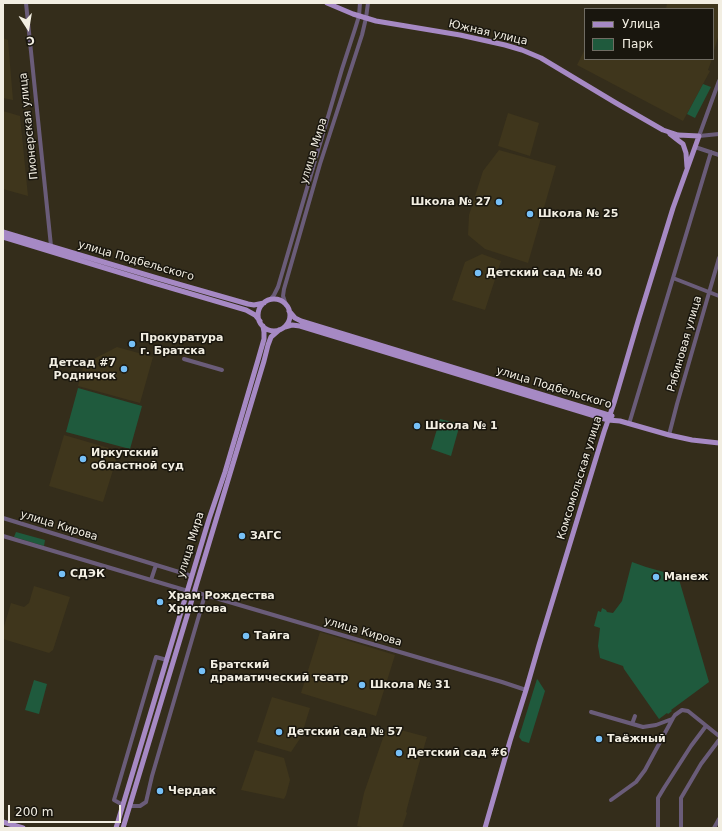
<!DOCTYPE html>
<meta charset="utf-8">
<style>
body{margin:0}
#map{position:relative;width:722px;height:831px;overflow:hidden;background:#342d1b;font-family:"DejaVu Sans",sans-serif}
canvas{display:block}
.frame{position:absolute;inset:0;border:4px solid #f2eee2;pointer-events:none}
.legend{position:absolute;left:584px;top:8px;width:130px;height:52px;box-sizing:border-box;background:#19160e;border:1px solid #706c63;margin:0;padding:5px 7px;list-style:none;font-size:12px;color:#f2eee2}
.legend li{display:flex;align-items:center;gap:8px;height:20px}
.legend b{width:20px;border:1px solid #706c63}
.north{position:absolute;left:8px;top:8px;width:40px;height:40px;-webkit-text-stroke:3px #19160e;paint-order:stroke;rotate:168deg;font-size:11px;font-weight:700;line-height:16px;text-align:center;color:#f2eee2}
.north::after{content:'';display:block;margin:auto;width:14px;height:18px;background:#f2eee2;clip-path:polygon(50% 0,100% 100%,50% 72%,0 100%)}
.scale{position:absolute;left:8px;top:805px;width:113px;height:18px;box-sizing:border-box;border:2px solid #f2eee2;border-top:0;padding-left:5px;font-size:12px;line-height:14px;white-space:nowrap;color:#f2eee2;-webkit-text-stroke:3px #19160e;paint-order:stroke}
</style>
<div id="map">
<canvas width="722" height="831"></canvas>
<div class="frame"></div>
<ul class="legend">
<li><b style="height:5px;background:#a689c4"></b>Улица</li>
<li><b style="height:11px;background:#1f5a3d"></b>Парк</li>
</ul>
<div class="north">С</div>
<div class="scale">200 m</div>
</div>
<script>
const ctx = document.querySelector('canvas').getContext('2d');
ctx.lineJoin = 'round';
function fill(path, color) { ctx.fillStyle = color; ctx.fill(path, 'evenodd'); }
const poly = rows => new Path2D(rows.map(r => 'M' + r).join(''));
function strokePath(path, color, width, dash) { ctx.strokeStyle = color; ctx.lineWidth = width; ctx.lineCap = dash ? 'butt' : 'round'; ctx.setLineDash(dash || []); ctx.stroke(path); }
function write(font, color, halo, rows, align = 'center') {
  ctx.font = font + ' "DejaVu Sans",sans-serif'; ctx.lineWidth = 3; ctx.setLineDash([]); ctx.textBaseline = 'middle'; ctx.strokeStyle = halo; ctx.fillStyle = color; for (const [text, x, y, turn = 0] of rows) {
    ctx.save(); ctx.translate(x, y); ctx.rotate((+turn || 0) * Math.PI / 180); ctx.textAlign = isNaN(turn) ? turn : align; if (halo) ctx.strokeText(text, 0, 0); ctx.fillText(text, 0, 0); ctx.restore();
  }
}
fill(poly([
 [667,3,718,3,719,4,719,34,713,54,713,9,666,9],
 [3,38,8,40,13,100,3,98],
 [585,49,585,59,712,59,708,70,710,71,683,121,577,65],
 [3,111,20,116,28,196,3,189],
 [508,113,539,123,530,156,498,146],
 [499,150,556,166,528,263,485,249,468,235,469,215,483,171],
 [482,254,501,261,485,310,452,300,465,262],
 [117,347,153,357,140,403,78,386,84,364],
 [64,435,119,451,103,502,49,486],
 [34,586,70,597,53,650,49,653,3,639,3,630,11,603,24,607,29,603],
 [320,632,395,655,376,716,301,693],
 [272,697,310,708,301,737,291,752,257,742],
 [397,729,427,737,418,767,406,812,407,813,402,828,367,828,357,826,364,793,385,732],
 [255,750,284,758,290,780,286,795,284,799,241,790]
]), '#3f361c');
fill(poly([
 [703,84,711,87,695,118,687,114],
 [78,388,142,406,130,449,66,432],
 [440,419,460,424,451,456,431,449],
 [16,532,45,540,44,546,14,537],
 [632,562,646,567,678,576,709,682,671,710,672,711,668,714,667,713,659,719,624,669,623,666,600,658,598,646,600,628,594,626,598,611,601,612,602,608,606,610,607,612,613,613,622,601],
 [537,679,538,680,545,691,529,743,522,741,519,737],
 [34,680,47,684,39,714,25,710]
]), '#1f5a3d');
strokePath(poly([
 [26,3,51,246],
 [719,81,699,136,719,134],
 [695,147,719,155],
 [673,278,719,296],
 [270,300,274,295,278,287,342,69,355,29,359,16,360,3],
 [286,305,283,296,284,289,320,164,362,35,366,18,368,3],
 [184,359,222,370],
 [629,424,711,152],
 [669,435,677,404,719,258],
 [3,518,192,576],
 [3,536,188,591],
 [151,580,156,565],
 [195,592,502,682,526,690],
 [591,712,643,727,656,725,672,719],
 [632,724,635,716],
 [611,800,636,782,645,770,673,718,675,715,682,710,688,711,719,736],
 [123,805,114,800,156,657,167,660],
 [130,806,140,806,146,802,152,776,205,595],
 [658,828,658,798,664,788,691,746,706,726],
 [681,828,681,798,701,764,719,740],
 [714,828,719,819]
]), '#6a5c79', 4);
strokePath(poly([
 [327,3,353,14,376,21,460,35,505,45,522,50,541,58,616,103,663,130,678,135,699,136,673,208,639,318,614,403,604,432,539,645,526,690,510,741,485,828],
 [670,134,679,141,683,144,686,153,687,167],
 [3,232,157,278,248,304,254,305,264,303],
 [3,237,154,283,246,310,255,315,260,321],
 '258 315a16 16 0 1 1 32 0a16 16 0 1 1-32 0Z',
 [289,311,295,318,301,321,612,416],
 [285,327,292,325,300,326,608,420,620,421,669,435,692,440,719,443],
 [3,822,23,828],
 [116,828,209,519,225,472,258,360,264,339,264,332,263,326],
 [123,828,264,361,268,345,271,337,279,330]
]), '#a689c4', 5);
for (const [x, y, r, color] of [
 [499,202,4,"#76c0f7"],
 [530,214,4,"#76c0f7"],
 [478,273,4,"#76c0f7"],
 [132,344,4,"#76c0f7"],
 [124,369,4,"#76c0f7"],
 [417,426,4,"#76c0f7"],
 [83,459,4,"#76c0f7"],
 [242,536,4,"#76c0f7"],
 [62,574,4,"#76c0f7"],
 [656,577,4,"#76c0f7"],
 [160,602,4,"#76c0f7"],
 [246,636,4,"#76c0f7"],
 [202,671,4,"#76c0f7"],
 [362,685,4,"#76c0f7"],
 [279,732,4,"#76c0f7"],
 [599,739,4,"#76c0f7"],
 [399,753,4,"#76c0f7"],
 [160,791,4,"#76c0f7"]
]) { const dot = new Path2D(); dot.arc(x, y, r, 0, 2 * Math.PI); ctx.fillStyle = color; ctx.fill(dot); strokePath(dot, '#19160e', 1.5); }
write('11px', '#f2eee2', '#19160e', [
 ["Южная улица",488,33,13],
 ["Пионерская улица",29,126,-96],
 ["улица Мира",314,151,-73],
 ["улица Подбельского",136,261,16],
 ["Рябиновая улица",685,344,-74],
 ["улица Подбельского",554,388,17],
 ["Комсомольская улица",580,478,-73],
 ["улица Кирова",59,526,17],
 ["улица Мира",191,545,-73],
 ["улица Кирова",363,632,16]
]);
write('bold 11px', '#f2eee2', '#19160e', [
 ["Школа № 27",491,202,"right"],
 ["Школа № 25",538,214],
 ["Детский сад № 40",486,273],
 ["Прокуратура",140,338],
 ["г. Братска",140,351],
 ["Детсад #7",116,363,"right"],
 ["Родничок",116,376,"right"],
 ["Школа № 1",425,426],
 ["Иркутский",91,453],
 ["областной суд",91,466],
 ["ЗАГС",250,536],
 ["СДЭК",70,574],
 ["Манеж",664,577],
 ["Храм Рождества",168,596],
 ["Христова",168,609],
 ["Тайга",254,636],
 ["Братский",210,665],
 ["драматический театр",210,678],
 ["Школа № 31",370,685],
 ["Детский сад № 57",287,732],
 ["Таёжный",607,739],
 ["Детский сад #6",407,753],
 ["Чердак",168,791]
], 'left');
</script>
